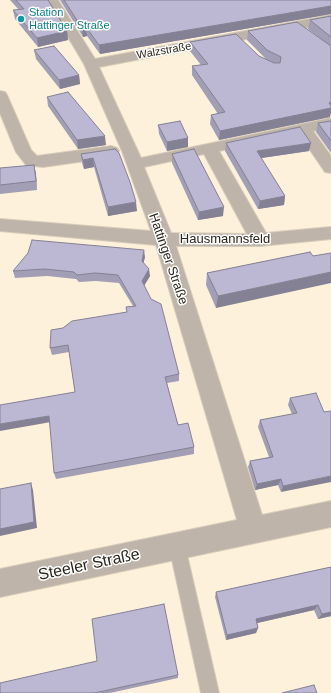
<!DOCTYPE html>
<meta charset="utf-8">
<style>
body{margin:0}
canvas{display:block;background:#fdf1db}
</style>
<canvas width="331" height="693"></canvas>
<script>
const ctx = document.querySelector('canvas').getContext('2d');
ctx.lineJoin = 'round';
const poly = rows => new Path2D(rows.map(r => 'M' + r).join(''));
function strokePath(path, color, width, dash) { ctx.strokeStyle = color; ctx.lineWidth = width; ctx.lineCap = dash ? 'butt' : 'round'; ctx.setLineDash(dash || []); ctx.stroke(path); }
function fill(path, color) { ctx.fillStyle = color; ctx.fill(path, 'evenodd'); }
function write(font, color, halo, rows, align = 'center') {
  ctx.font = font + ' Arial,sans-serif'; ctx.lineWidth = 3; ctx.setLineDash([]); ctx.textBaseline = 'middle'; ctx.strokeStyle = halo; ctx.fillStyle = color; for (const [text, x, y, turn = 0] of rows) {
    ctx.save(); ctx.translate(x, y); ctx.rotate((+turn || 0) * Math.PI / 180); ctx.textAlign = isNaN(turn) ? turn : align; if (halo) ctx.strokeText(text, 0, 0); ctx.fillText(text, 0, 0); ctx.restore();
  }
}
const service = poly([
 [177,538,183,540,185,546,219,693,201,693,169,546,171,540,177,538]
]);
const minor = poly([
 [46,0,58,0,95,59,331,15,331,23,99,67,141,158,331,118,331,128,313,131,331,156,331,173,325,172,299,134,219,151,266,233,331,227,331,239,260,246,176,246,262,515,331,501,331,527,0,597,0,569,237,520,156,245,0,231,0,219,151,231,122,151,84,64,46,0],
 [204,154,247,234,171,233,144,167,204,154],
 [0,91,5,92,7,95,31,150,37,156,111,146,117,148,119,151,117,154,85,161,43,167,26,165,16,152,0,113,0,91]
]);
strokePath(service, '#d8cdb9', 2);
strokePath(minor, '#d8cdb9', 2);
fill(service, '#beb4aa');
fill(minor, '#beb4aa');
fill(poly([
 [10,0,48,0,67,31,68,40,38,47,15,19,13,10,19,10],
 [60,0,331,0,331,14,100,54,87,36,83,37],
 [331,16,331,112,330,117,219,140,210,124,211,115,218,114,192,75,192,66,201,65,190,51,190,42,259,56,275,63,266,59,247,40,248,31,321,39,308,29,310,20],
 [34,50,79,75,80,84,60,89,36,59],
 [47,97,106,145,78,149,48,106],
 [331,121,331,153,316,132,318,123],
 [158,125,188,138,188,147,167,151,159,134],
 [226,143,309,151,261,158,285,196,284,205,258,209,225,151],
 [115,149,137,211,108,216,94,167,84,169,82,163,81,154],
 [172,154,223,216,198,220,172,163],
 [34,165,36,174,37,190,0,194,0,168],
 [310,252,216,308,206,285,207,273],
 [145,257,143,263,150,276,144,286,179,374,179,381,167,383,178,425,194,447,194,454,56,479,54,473,75,392,69,352,52,355,50,348,63,328,127,312,126,307,133,306,119,283,96,281,79,282,76,279,47,276,15,278,13,271],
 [290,398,324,412,281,492,278,485,255,490,248,467,250,461,269,457,258,427,260,420,292,414,288,405],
 [331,567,331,616,318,619,314,610,257,623,258,628,256,633,226,640,215,597,216,592],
 [178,675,178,678,110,693,0,693]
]), '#a29eb6');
fill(poly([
 [331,6,331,14,100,54,99,45],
 [86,27,87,36,83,37,82,28],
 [67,31,68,40,38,47,37,38],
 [79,75,80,84,60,89,59,80],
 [331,102,331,112,330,117,219,140,220,131],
 [105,136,106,145,78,149,77,140],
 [188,138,188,147,167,151,167,142],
 [311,143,309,151,255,159,257,151],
 [93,158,94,167,84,169,83,160],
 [34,165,36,174,37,190,36,181],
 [285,196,284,205,258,209,260,201],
 [136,202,137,211,108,216,108,207],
 [224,207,223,216,198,220,199,212],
 [144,250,145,257,142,269,142,261],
 [149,269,150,276,142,289,142,281],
 [331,272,331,283,216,308,218,296],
 [49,416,51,422,0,431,0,424],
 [331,476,331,482,281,492,283,486],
 [281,479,278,485,255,490,257,484],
 [31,483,33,490,37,528,0,536,0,529],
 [318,605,314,610,253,624,256,619],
 [331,612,331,616,318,619,322,614],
 [258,628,256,633,226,640,227,635]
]), '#848194');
const building = poly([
 [16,0,48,0,67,31,37,38,13,10,24,9,16,0],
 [64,0,331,0,331,6,99,45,86,27,82,28,64,0],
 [331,16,331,37,310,20,331,16],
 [297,22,331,46,331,102,329,103,331,106,331,108,220,131,211,115,225,112,192,66,208,64,190,42,236,34,259,56,274,63,280,63,281,57,267,50,248,31,297,22],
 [54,46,79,75,59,80,34,50,54,46],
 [68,92,105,136,77,140,47,97,68,92],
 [180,121,188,138,167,142,158,125,180,121],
 [331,121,331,141,318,123,331,121],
 [300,127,311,143,257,151,285,196,260,201,226,143,300,127],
 [115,149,119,153,130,182,136,202,108,207,93,158,83,160,81,154,115,149],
 [194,149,224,207,199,212,172,154,194,149],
 [34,165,36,181,0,185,0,168,34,165],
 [32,240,144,250,142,261,149,269,142,281,151,299,161,304,179,374,165,377,178,425,188,423,194,447,54,473,49,416,0,424,0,405,75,392,68,345,50,348,51,330,63,328,72,321,127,312,126,307,136,306,118,275,95,273,77,275,74,272,45,269,13,271,28,253,32,240],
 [310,252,313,256,331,253,331,272,218,296,207,273,310,252],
 [316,393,324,412,331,411,331,476,283,486,281,479,257,484,250,461,273,457,260,420,297,413,290,398,316,393],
 [31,483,34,522,0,529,0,489,31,483],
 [331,567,331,612,322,614,318,605,256,619,258,628,227,635,216,592,331,567],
 [164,604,178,675,94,693,0,693,0,683,97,661,92,619,164,604],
 [314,685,317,693,282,693,314,685]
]);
fill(building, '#bcb8d4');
strokePath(building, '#848194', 1);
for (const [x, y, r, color] of [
 [21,19,4,"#0f9aa8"]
]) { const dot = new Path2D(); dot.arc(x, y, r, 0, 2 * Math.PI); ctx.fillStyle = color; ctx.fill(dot); strokePath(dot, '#fff', 1.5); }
write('11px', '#0d838f', '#fff', [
 ["Station",29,13],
 ["Hattinger Straße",29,26]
], 'left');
write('11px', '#2d281d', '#fff', [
 ["Walzstraße",164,51,-10]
]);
write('13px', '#2d281d', '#fff', [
 ["Hausmannsfeld",225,239],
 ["Hattinger Straße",168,259,71]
]);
write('16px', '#2d281d', '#fff', [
 ["Steeler Straße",89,565,-12]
]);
</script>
